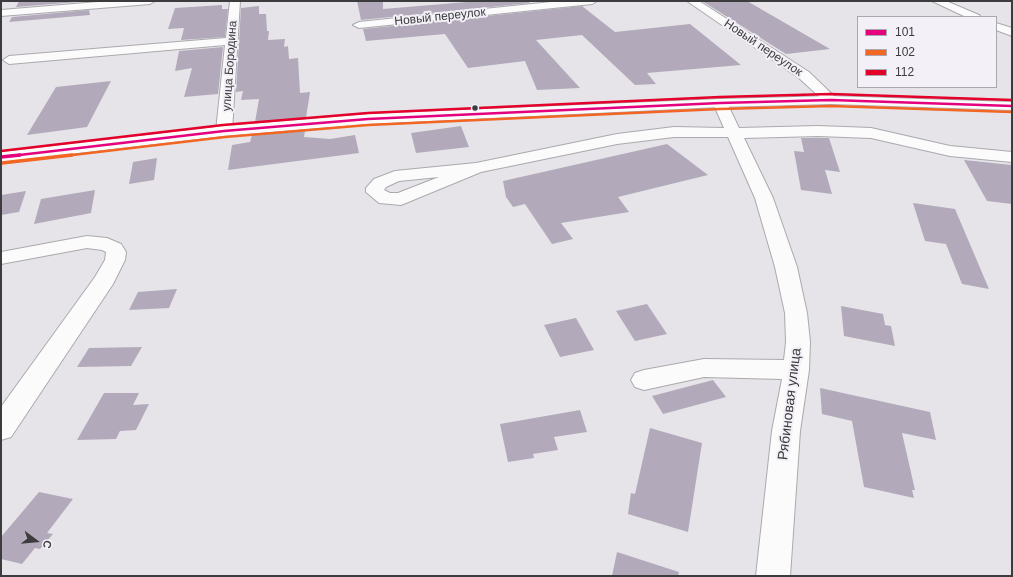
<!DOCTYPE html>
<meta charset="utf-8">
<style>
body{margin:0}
#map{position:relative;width:1013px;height:577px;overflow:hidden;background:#e6e4e9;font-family:Helvetica,sans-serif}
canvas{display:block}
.frame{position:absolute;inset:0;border:2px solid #3c3b3d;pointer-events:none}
.legend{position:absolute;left:857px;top:16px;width:140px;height:72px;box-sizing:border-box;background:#f3f0f7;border:1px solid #aaa8ad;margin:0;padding:5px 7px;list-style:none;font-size:12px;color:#3c3b3d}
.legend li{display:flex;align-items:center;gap:8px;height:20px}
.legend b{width:20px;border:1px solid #aaa8ad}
.north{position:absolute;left:16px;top:521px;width:40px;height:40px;-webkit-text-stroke:3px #f3f0f7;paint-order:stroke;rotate:106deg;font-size:11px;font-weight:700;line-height:16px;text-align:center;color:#3c3b3d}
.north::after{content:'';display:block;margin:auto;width:14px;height:18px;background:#3c3b3d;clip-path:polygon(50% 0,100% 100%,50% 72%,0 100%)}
</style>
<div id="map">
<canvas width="1013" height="577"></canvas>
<div class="frame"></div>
<ul class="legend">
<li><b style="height:5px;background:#e5007d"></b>101</li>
<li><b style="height:5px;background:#f26522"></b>102</li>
<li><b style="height:5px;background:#e4002b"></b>112</li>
</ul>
<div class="north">С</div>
</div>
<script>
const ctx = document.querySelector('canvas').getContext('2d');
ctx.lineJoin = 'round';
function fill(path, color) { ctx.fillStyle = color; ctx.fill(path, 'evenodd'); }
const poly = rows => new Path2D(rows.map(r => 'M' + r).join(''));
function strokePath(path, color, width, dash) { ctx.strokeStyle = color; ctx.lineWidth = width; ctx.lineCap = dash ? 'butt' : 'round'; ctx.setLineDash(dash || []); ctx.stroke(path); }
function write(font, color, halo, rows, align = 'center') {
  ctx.font = font + ' Helvetica,sans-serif'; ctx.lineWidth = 4; ctx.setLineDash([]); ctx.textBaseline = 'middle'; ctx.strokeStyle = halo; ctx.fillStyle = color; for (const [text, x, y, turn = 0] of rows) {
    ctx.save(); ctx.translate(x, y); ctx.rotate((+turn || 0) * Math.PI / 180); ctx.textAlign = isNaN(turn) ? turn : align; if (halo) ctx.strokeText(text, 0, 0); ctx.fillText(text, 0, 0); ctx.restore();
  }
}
fill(poly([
 [19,1,89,1,16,7],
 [357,1,383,1,383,9,479,1,528,1,530,3,361,20],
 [702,1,747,1,830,49,786,54],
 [222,5,222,9,228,9,225,37,181,40,184,28,168,29,175,8],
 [259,6,259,14,266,14,267,31,269,31,268,40,285,39,284,47,288,46,289,59,298,58,300,93,310,92,306,118,255,122,259,99,241,100,243,91,236,92,241,8],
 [582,6,615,32,690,24,741,65,647,73,656,84,635,85,582,35,536,40,580,88,537,90,525,61,468,68,445,34,366,41,363,29],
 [89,10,90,15,9,22,12,17],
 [223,47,218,94,184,97,192,68,175,71,179,51],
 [111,81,87,127,27,135,56,87],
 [461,126,469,147,416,153,411,133],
 [305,131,304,137,330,139,355,135,359,153,228,170,232,145,250,142,252,135],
 [801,138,829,138,840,172,825,170,832,194,801,190,794,151,804,152],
 [667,144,708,175,618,197,629,212,561,223,573,239,552,244,525,204,513,207,506,197,503,181],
 [157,158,154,180,129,184,133,162],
 [964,160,1012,165,1012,204,987,201],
 [95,190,91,213,34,224,41,199],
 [26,191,19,212,1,215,1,195],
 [913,203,955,209,989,289,962,284,946,244,925,241],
 [177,289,169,308,129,310,138,292],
 [647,304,667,334,635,341,616,311],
 [841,306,883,314,885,325,891,326,895,346,844,336],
 [576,318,594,350,560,357,544,325],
 [142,347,131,366,77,367,89,348],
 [713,380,726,397,663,414,652,396],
 [820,388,930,412,936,440,902,433,915,490,912,490,914,498,864,487,852,421,822,414],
 [104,393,139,393,133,405,149,404,136,430,120,431,116,439,77,440],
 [580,410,587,432,554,437,558,450,533,454,534,458,508,462,500,424],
 [650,428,702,443,688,532,628,514,631,493,635,494],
 [39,492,73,499,47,533,53,534,40,549,35,548,22,564,1,559,1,537],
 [617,552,679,572,678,576,612,576]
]), '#b2aaba');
const minor = poly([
 [110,1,155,1,150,4,1,16,1,10,110,1],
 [230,1,240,1,232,131,230,134,218,134,216,131,225,45,9,64,3,60,9,56,226,38,230,1],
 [561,1,597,1,592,4,359,28,353,25,359,22,561,1],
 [687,1,699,1,809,72,838,100,836,103,826,103,799,78,687,1],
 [932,1,946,1,979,15,981,17,966,17,932,1],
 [996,23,1012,28,1012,36,996,30,996,23],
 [720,99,725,100,727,103,739,128,818,126,871,128,950,146,1012,152,1012,162,950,156,871,138,818,136,744,138,773,198,797,267,807,313,810,342,809,370,800,431,790,576,756,576,772,431,782,379,704,377,644,390,635,387,631,380,635,373,644,370,704,359,784,360,786,342,785,313,775,267,755,198,728,137,674,137,617,144,481,172,401,205,379,203,366,192,366,188,374,179,395,171,476,163,617,134,674,127,724,128,713,103,715,100,720,99],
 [439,177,398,193,390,193,384,190,386,187,399,181,439,177],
 [87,236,107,238,121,244,126,252,125,260,113,284,11,437,1,440,1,407,95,277,105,260,106,252,102,250,87,248,1,264,1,252,87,236]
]);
const major = poly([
 [831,96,1012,102,1012,110,831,104,720,107,368,124,224,136,1,162,1,152,224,126,368,114,720,99,831,96]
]);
strokePath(minor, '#aaa9ac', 2);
strokePath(major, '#aaa9ac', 2);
fill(minor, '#fbfbfc');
fill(major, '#fbfbfc');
strokePath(poly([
 [11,156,224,131,368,119,720,103,831,100,1012,106]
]), '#e5007d', 2.5);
strokePath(poly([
 [1,157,20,155]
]), '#e5007d', 3.5);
strokePath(poly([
 [64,156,225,137,368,125,720,109,831,106,1012,112]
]), '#f26522', 2.5);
strokePath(poly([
 [2,163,72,155]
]), '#f26522', 3.5);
strokePath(poly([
 [1,151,223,125,368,113,720,97,831,94,1012,100]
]), '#e4002b', 2.5);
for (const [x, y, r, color] of [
 [475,108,3.5,"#3c3b3d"]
]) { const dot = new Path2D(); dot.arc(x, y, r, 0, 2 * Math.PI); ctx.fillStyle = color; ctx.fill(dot); strokePath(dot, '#f3f0f7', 1.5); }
write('12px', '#3c3b3d', '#f3f0f7', [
 ["Новый переулок",440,17,-6],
 ["Новый переулок",763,48,34],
 ["улица Бородина",230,66,-86]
]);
write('14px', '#3c3b3d', '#f3f0f7', [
 ["Рябиновая улица",790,404,-83]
]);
</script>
